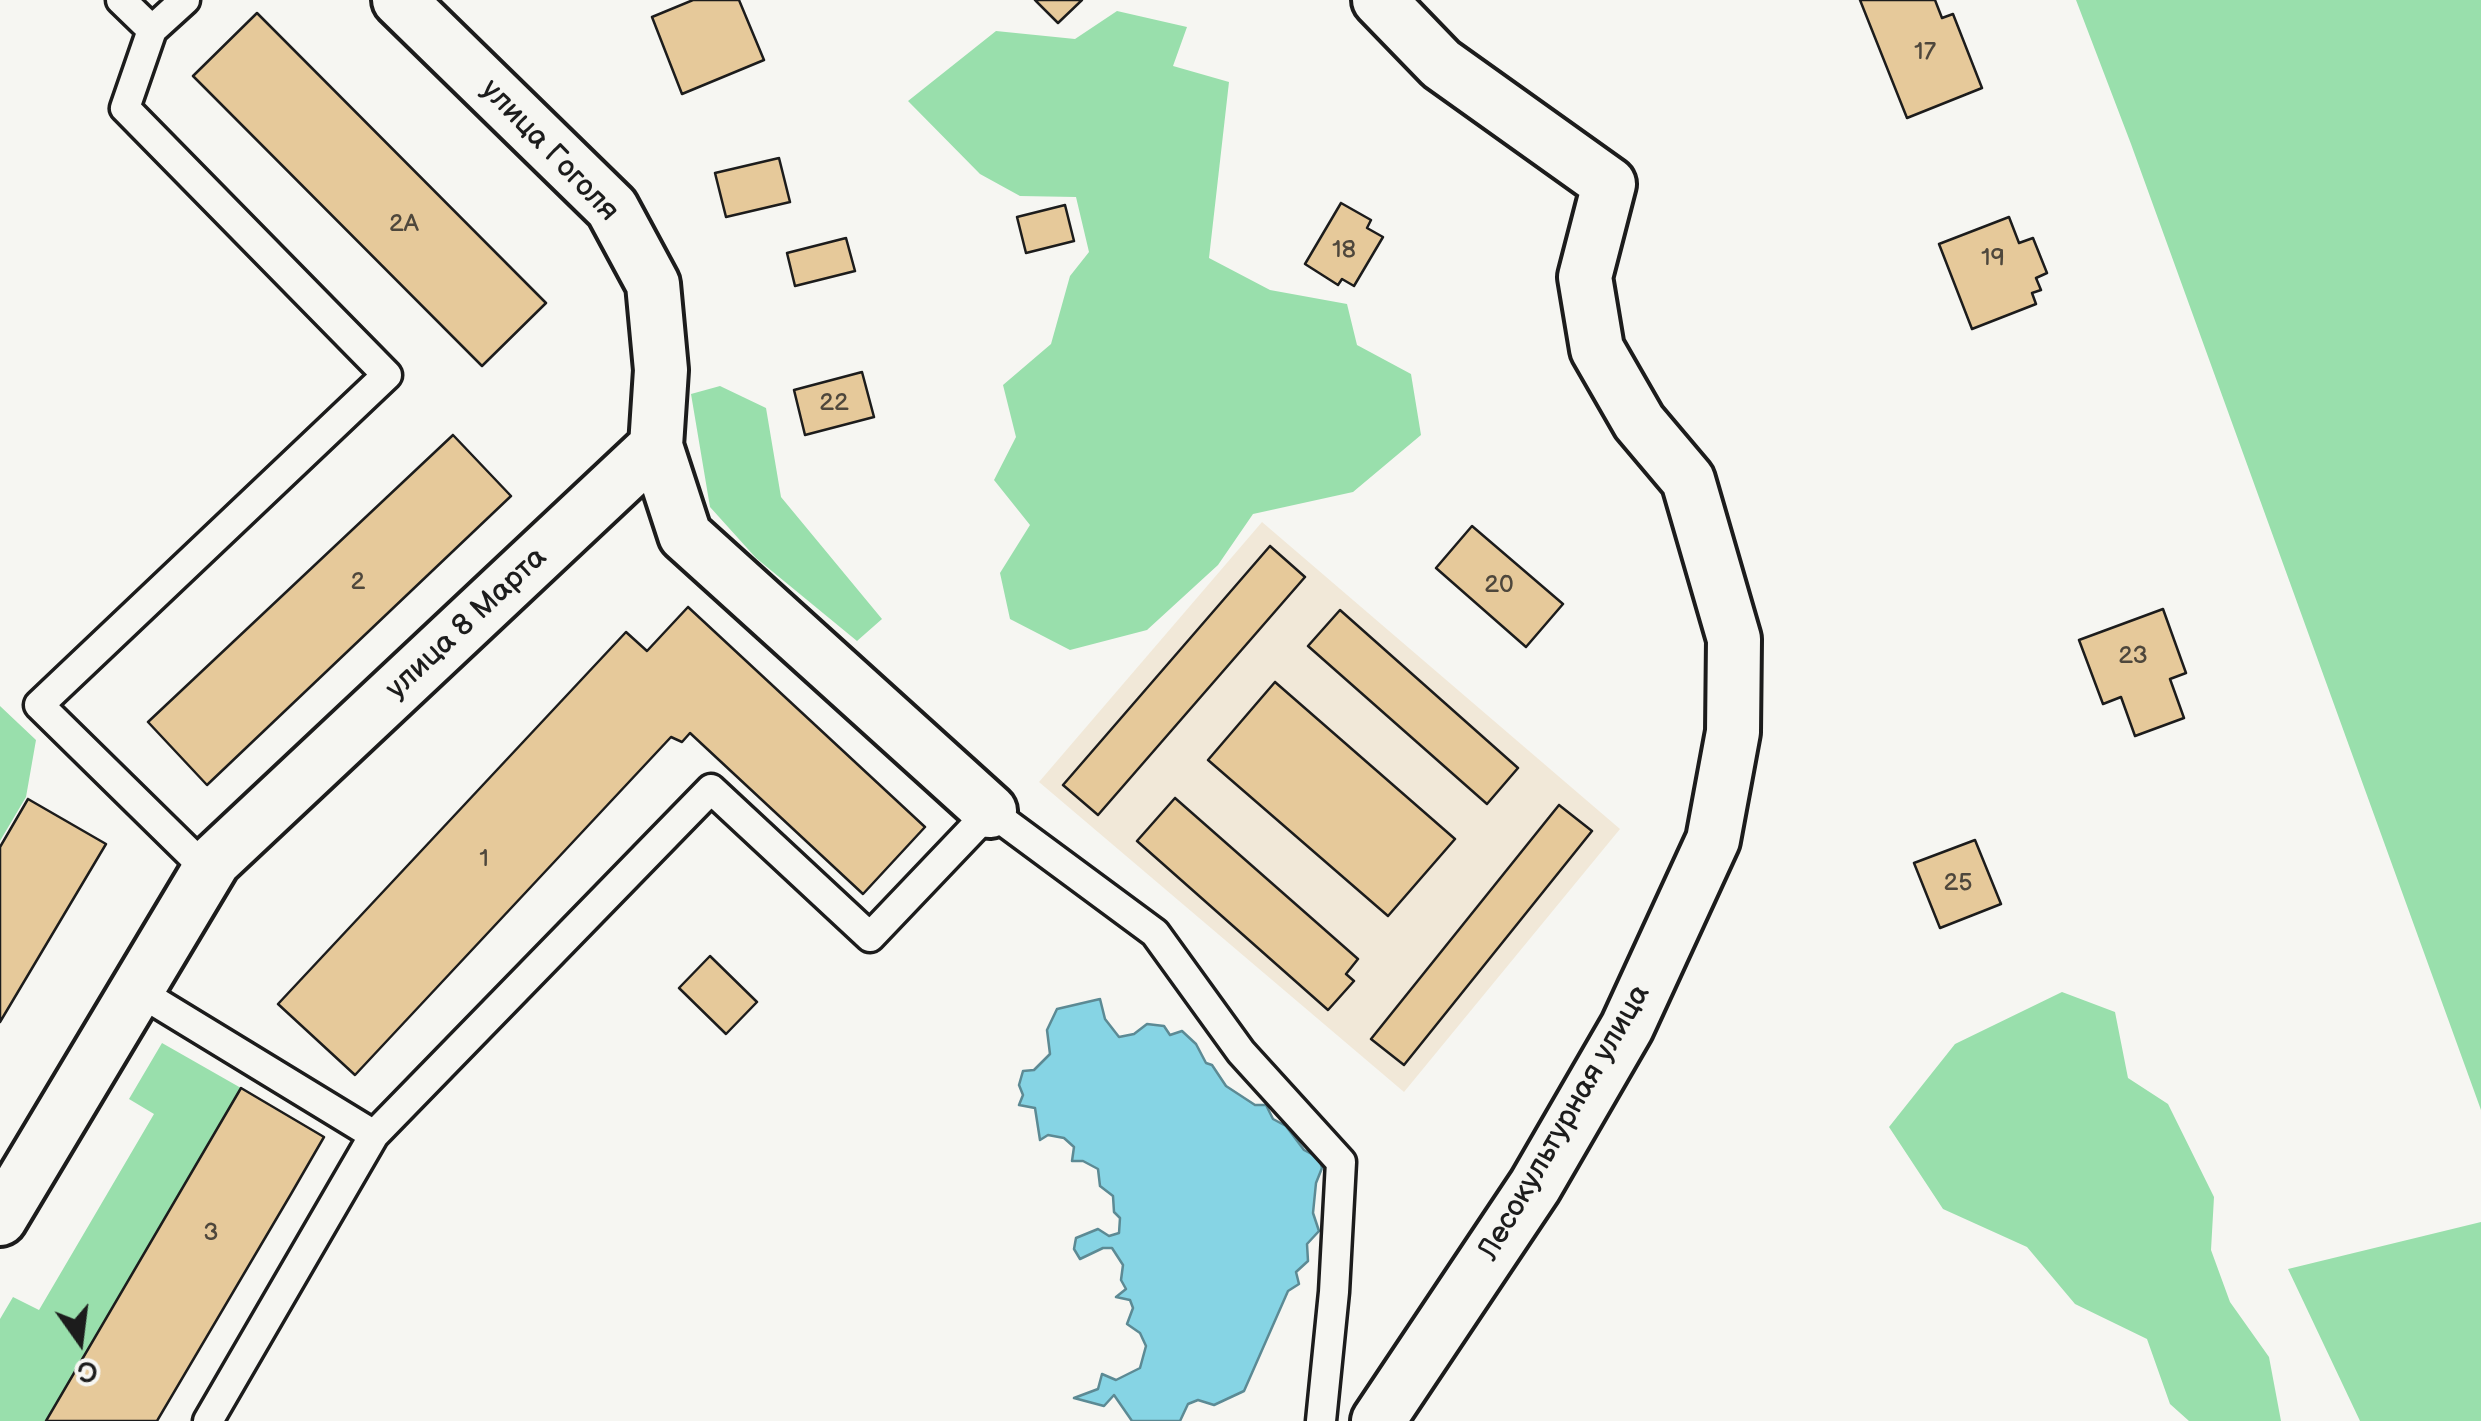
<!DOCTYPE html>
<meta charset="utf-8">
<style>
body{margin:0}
#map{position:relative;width:2481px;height:1421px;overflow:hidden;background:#f6f6f2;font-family:"Balsamiq Sans",sans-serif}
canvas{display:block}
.north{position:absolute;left:30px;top:1291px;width:100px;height:100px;-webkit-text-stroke:8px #f6f6f2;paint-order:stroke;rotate:166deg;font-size:28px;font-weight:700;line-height:40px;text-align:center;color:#1c1c1c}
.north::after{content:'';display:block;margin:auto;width:35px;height:45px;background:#1c1c1c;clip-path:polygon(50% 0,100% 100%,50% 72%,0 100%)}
</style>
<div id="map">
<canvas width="2481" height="1421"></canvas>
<div class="north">С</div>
</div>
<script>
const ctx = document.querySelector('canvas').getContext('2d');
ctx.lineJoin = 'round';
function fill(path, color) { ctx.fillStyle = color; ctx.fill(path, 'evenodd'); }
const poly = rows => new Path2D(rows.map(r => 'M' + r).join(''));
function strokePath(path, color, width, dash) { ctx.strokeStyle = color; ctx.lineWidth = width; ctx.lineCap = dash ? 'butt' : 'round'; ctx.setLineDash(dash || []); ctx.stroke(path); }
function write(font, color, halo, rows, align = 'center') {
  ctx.font = font + ' "Balsamiq Sans",sans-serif'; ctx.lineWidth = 8; ctx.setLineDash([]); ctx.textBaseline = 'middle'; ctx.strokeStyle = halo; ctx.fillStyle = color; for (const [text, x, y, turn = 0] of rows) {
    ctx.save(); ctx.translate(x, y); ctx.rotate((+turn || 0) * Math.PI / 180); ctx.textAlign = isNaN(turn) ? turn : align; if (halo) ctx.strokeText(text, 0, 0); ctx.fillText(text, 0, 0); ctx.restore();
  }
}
fill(poly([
 [1262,522,1620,829,1404,1092,1039,782]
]), '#f1e8d8');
fill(poly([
 [2076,0,2481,0,2481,1110,2131,144],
 [1117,11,1187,27,1173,66,1229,82,1209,258,1270,290,1347,304,1357,345,1411,374,1421,435,1353,492,1253,514,1218,565,1147,630,1070,650,1010,619,1000,573,1030,525,994,480,1016,437,1003,385,1051,344,1070,276,1089,252,1076,197,1020,196,980,174,908,101,996,31,1075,39],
 [720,386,766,408,781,497,882,619,857,641,756,558,710,507,691,394],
 [0,706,36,740,26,797,0,841],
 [2062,992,2115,1012,2128,1078,2168,1104,2214,1197,2211,1250,2230,1302,2269,1357,2281,1421,2189,1421,2170,1404,2147,1339,2075,1304,2027,1247,1943,1209,1889,1127,1955,1044],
 [162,1043,241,1088,46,1421,0,1421,0,1319,13,1297,39,1310,154,1114,129,1099],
 [2481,1222,2481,1421,2360,1421,2288,1269]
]), '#99dfac');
const water = poly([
 [1100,999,1105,1019,1119,1037,1134,1034,1147,1024,1164,1026,1170,1035,1182,1031,1196,1044,1206,1063,1212,1065,1226,1086,1255,1105,1266,1105,1273,1119,1286,1126,1304,1150,1319,1158,1322,1168,1316,1183,1313,1213,1319,1231,1307,1244,1308,1261,1296,1272,1299,1284,1288,1291,1244,1391,1214,1405,1198,1400,1188,1404,1180,1421,1132,1421,1114,1395,1104,1406,1074,1398,1098,1389,1102,1374,1116,1380,1140,1368,1146,1346,1140,1333,1127,1324,1133,1308,1130,1300,1116,1297,1126,1289,1121,1280,1123,1265,1112,1248,1103,1248,1080,1259,1074,1249,1076,1238,1098,1229,1109,1236,1119,1233,1120,1218,1114,1212,1113,1196,1100,1186,1098,1169,1083,1161,1072,1161,1074,1147,1064,1138,1048,1135,1040,1140,1035,1108,1019,1105,1023,1095,1019,1085,1023,1071,1034,1070,1050,1054,1047,1030,1057,1009,1100,999]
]);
fill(water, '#86d4e4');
strokePath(water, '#5c8a94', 2.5);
const building = poly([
 [693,0,739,0,764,60,682,94,652,17,693,0],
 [1035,0,1082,0,1058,23,1035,0],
 [1860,0,1935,0,1942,18,1953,14,1982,88,1907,118,1860,0],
 [257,13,546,303,482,366,193,76,257,13],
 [779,158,790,202,726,217,715,173,779,158],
 [1341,203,1371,220,1367,228,1383,237,1354,286,1342,279,1338,285,1305,264,1341,203],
 [1065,205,1074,241,1026,253,1017,217,1065,205],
 [2009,217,2019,243,2033,238,2047,273,2036,278,2041,290,2032,293,2036,304,1972,329,1939,244,2009,217],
 [846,238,855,271,795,286,787,253,846,238],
 [862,372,874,417,805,435,794,390,862,372],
 [453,435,511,496,207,785,148,722,453,435],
 [1472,526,1563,604,1526,647,1436,568,1472,526],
 [1270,546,1305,577,1098,815,1063,785,1270,546],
 [688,607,925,827,863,894,690,733,682,742,671,737,355,1075,278,1004,626,632,647,651,688,607],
 [2163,609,2186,673,2170,679,2184,718,2135,736,2121,697,2103,704,2079,640,2163,609],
 [1340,610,1518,768,1487,804,1308,646,1340,610],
 [1275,682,1455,839,1388,916,1208,760,1275,682],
 [1175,798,1358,959,1346,974,1354,981,1328,1010,1137,841,1175,798],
 [28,799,106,844,0,1022,0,847,28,799],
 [1559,805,1592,831,1404,1065,1371,1039,1559,805],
 [1975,840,2001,904,1940,928,1914,863,1975,840],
 [710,956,757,1002,726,1034,679,988,710,956],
 [241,1088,324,1137,291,1194,157,1421,46,1421,241,1088]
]);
fill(building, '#e6c99a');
strokePath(building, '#1c1c1c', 2.5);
const lane = poly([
 [121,0,152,30,185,0],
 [152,30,125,108,387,375,39,705,208,871],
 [138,991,374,1135,208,1421],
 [374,1135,711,789,870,937,990,811,1155,933,1241,1052,1341,1162,1334,1292,1321,1421]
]);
const street = poly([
 [399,0,612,208,653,284,661,370,656,446,685,535,990,811],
 [0,1219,214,861,656,446],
 [1378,1421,1535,1186,1627,1027,1713,840,1733,732,1734,639,1688,480,1639,422,1597,349,1585,277,1609,184,1441,64,1379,0]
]);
strokePath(lane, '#1c1c1c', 35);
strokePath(street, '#1c1c1c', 60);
strokePath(lane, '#f6f6f2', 28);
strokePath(street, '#f6f6f2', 52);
write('25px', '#4e473c', null, [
 ["17",1925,53],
 ["2А",404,225],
 ["18",1344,251],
 ["19",1993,259],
 ["22",834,404],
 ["2",358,583],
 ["20",1499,586],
 ["23",2133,657],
 ["1",484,860],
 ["25",1958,884],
 ["3",211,1234]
]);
write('30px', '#1c1c1c', '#f6f6f2', [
 ["улица Гоголя",549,151,46],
 ["улица 8 Марта",467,624,-43],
 ["Лесокультурная улица",1565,1123,-60]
]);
</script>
